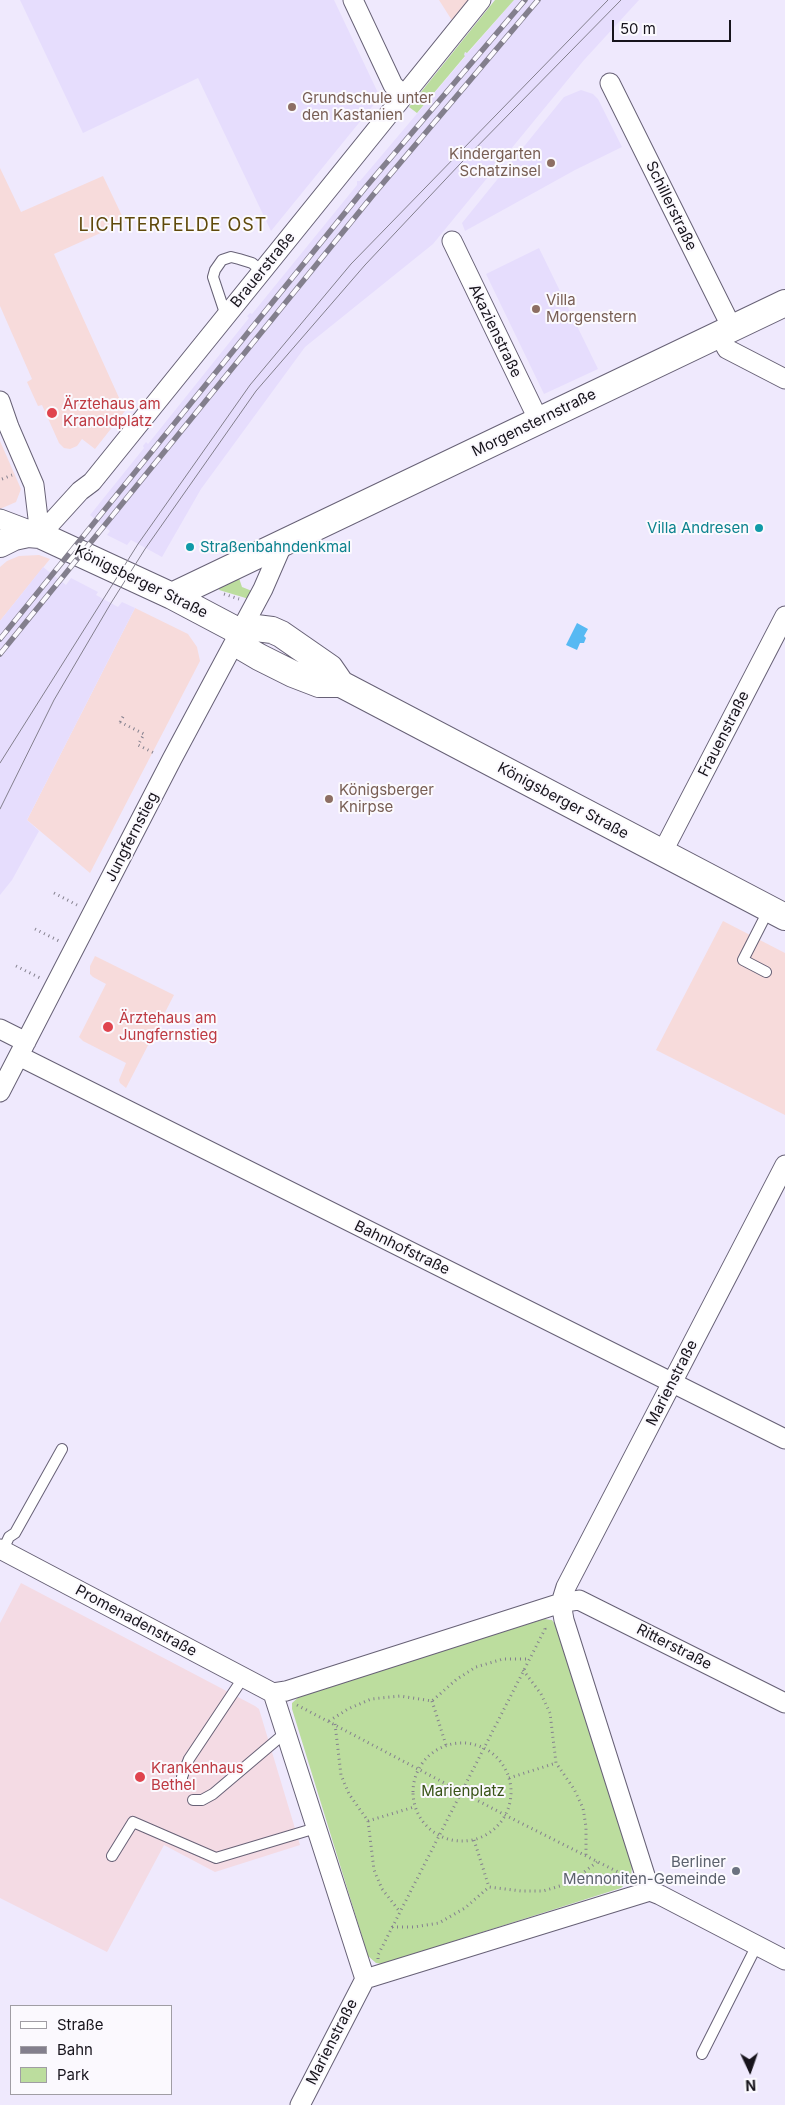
<!DOCTYPE html>
<meta charset="utf-8">
<style>
body{margin:0}
#map{position:relative;width:785px;height:2105px;overflow:hidden;background:#efe9fd;font-family:Inter,sans-serif}
canvas{display:block}
.legend{position:absolute;left:10px;top:2005px;width:162px;height:90px;box-sizing:border-box;background:#fbf9fe;border:1px solid #a09da4;margin:0;padding:6px 9px;list-style:none;font-size:15px;color:#17141c}
.legend li{display:flex;align-items:center;gap:10px;height:25px}
.legend b{width:25px;border:1px solid #a09da4}
.north{position:absolute;left:725px;top:2045px;width:50px;height:50px;-webkit-text-stroke:4px #fbf9fe;paint-order:stroke;rotate:177deg;font-size:14px;font-weight:700;line-height:20px;text-align:center;color:#17141c}
.north::after{content:'';display:block;margin:auto;width:18px;height:22px;background:#17141c;clip-path:polygon(50% 0,100% 100%,50% 72%,0 100%)}
.scale{position:absolute;left:612px;top:20px;width:119px;height:22px;box-sizing:border-box;border:2px solid #17141c;border-top:0;padding-left:6px;font-size:15px;line-height:18px;white-space:nowrap;color:#17141c;-webkit-text-stroke:4px #fbf9fe;paint-order:stroke}
</style>
<div id="map">
<canvas width="785" height="2105"></canvas>
<ul class="legend">
<li><b style="height:6px;background:#fff"></b>Straße</li>
<li><b style="height:6px;background:#837f8d"></b>Bahn</li>
<li><b style="height:14px;background:#bcdd9e"></b>Park</li>
</ul>
<div class="north">N</div>
<div class="scale">50 m</div>
</div>
<script>
const ctx = document.querySelector('canvas').getContext('2d');
ctx.lineJoin = 'round';
function fill(path, color) { ctx.fillStyle = color; ctx.fill(path, 'evenodd'); }
const poly = rows => new Path2D(rows.map(r => 'M' + r).join(''));
function strokePath(path, color, width, dash) { ctx.strokeStyle = color; ctx.lineWidth = width; ctx.lineCap = dash ? 'butt' : 'round'; ctx.setLineDash(dash || []); ctx.stroke(path); }
function write(font, color, halo, rows, align = 'center') {
  ctx.font = font + ' Inter,sans-serif'; ctx.lineWidth = 4; ctx.setLineDash([]); ctx.textBaseline = 'middle'; ctx.strokeStyle = halo; ctx.fillStyle = color; for (const [text, x, y, turn = 0] of rows) {
    ctx.save(); ctx.translate(x, y); ctx.rotate((+turn || 0) * Math.PI / 180); ctx.textAlign = isNaN(turn) ? turn : align; if (halo) ctx.strokeText(text, 0, 0); ctx.fillText(text, 0, 0); ctx.restore();
  }
}
fill(poly([
 [439,0,471,0,453,22],
 [0,168,21,212,103,176,125,222,54,254,125,411,95,449,82,439,77,446,70,449,64,448,59,443,42,405,38,406,27,382,32,379,0,306],
 [0,441,21,489,16,502,0,509],
 [39,555,50,559,0,621,0,567,7,561,19,556],
 [135,608,188,634,197,647,200,661,90,873,27,820],
 [723,921,785,953,785,1115,656,1050],
 [95,956,174,995,126,1088,120,1083,119,1080,126,1063,83,1041,79,1037,106,984,93,977,90,974,90,966]
]), '#f7dbdb');
fill(poly([
 [20,0,334,0,380,97,271,231,198,78,83,133],
 [514,0,639,0,584,60,433,244,305,347,201,489,162,557,131,540,127,545,107,535,110,531,90,515,144,448,143,446,146,442,148,444,249,318,247,316,250,313,252,314,357,185,357,181,360,181,465,57,463,55,466,52,468,53],
 [581,90,593,94,598,99,622,147,575,170,465,231,462,223,564,97],
 [539,248,598,369,544,394,486,274],
 [43,567,66,585,71,578,98,592,96,595,118,607,122,602,135,608,27,820,39,831,12,880,0,895,0,621]
]), '#e6ddfd');
fill(poly([
 [21,1583,255,1706,259,1709,300,1845,215,1872,164,1845,107,1952,0,1898,0,1623]
]), '#f4dbe4');
fill(poly([
 [495,0,514,0,467,53,465,52,464,55,465,56,417,113,409,107],
 [239,578,242,587,252,591,249,599,219,590,220,587],
 [544,1619,552,1620,557,1627,632,1866,631,1879,621,1888,382,1964,376,1963,368,1956,292,1709,292,1703,300,1696]
]), '#bcdd9e');
fill(poly([
 [577,623,588,629,584,636,586,638,584,643,580,643,577,650,566,645]
]), '#57b9f3');
const service = poly([
 [226,316,213,277,215,270,222,260,231,257,239,259,252,263,262,271],
 [766,972,743,960,769,909],
 [3,1550,9,1537,15,1533,62,1449],
 [182,1783,182,1777,189,1759,243,1678],
 [193,1800,202,1800,213,1794,285,1733],
 [112,1856,133,1822,216,1858,316,1828],
 [702,2054,757,1945]
]);
const minor = poly([
 [353,0,393,85,404,96],
 [610,83,732,328],
 [452,241,539,421],
 [719,334,727,349,785,379],
 [0,401,9,427,34,485,40,535],
 [0,519,37,533],
 [40,535,80,491,92,482,481,0],
 [662,853,785,616],
 [0,1029,26,1042],
 [19,1056,785,1439],
 [0,1092,172,759,263,589,283,543],
 [785,1165,566,1587,561,1603,579,1600,785,1703],
 [0,1549,273,1693],
 [273,1693,286,1691,561,1603,564,1620,650,1891],
 [273,1693,365,1979],
 [650,1891,660,1895,785,1960],
 [365,1979,650,1891],
 [300,2105,365,1979]
]);
const secondary = poly([
 [0,544,14,537,28,534,40,535,172,596,240,632,256,628,272,630,281,634,330,668,341,684],
 [172,596,785,303],
 [240,632,242,647,259,657,293,674,319,684,341,684,785,917]
]);
strokePath(service, '#676176', 12);
strokePath(minor, '#676176', 21);
strokePath(secondary, '#676176', 28);
strokePath(poly([
 [2,479,12,475],
 [224,594,239,599],
 [120,722,144,734,138,745,156,754],
 [120,722,124,715],
 [54,893,77,905],
 [35,929,59,941],
 [16,966,40,978],
 [523,1670,541,1694,550,1713,556,1763,574,1789,583,1808,586,1827,586,1856],
 [432,1701,446,1745],
 [297,1705,505,1815,622,1874,628,1882],
 [329,1721,348,1709,371,1699,400,1696,432,1701,457,1679,476,1667,503,1659,529,1659],
 [335,1724,341,1775,349,1794,368,1821,374,1870,382,1889,400,1912],
 '413 1792a49 49 0 1 1 98 0a49 49 0 1 1-98 0Z',
 [509,1778,556,1763],
 [368,1821,414,1807],
 [474,1840,489,1887],
 [392,1927,414,1927,439,1923,465,1908,489,1887,521,1891,543,1891,570,1883,597,1862],
 [378,1959,378,1955,545,1629,544,1626]
]), '#84808e', 3, [1, 4]);
strokePath(service, '#fff', 10);
strokePath(minor, '#fff', 19);
strokePath(secondary, '#fff', 26);
strokePath(poly([
 [0,763,138,544,250,385,351,264,608,0],
 [0,809,54,700,111,603,145,549,256,391,365,265,460,164,621,0]
]), '#837f8d', 1);
const rail = poly([
 [0,639,365,188,525,0],
 [0,654,373,195,538,0]
]);
strokePath(rail, '#837f8d', 5.5);
strokePath(rail, '#fbf9fe', 4, [11]);
for (const [x, y, r, color] of [
 [292,107,5,"#8d6e63"],
 [551,163,5,"#8d6e63"],
 [536,309,5,"#8d6e63"],
 [52,413,6,"#e0444e"],
 [759,528,5,"#0f9aa8"],
 [190,547,5,"#0f9aa8"],
 [329,799,5,"#8d6e63"],
 [108,1027,6,"#e0444e"],
 [140,1777,6,"#e0444e"],
 [736,1871,5,"#6b7280"]
]) { const dot = new Path2D(); dot.arc(x, y, r, 0, 2 * Math.PI); ctx.fillStyle = color; ctx.fill(dot); strokePath(dot, '#fbf9fe', 2); }
write('15px', '#785e54', '#fbf9fe', [
 ["Grundschule unter",302,98],
 ["den Kastanien",302,115],
 ["Kindergarten",541,154,"right"],
 ["Schatzinsel",541,171,"right"],
 ["Villa",546,300],
 ["Morgenstern",546,317],
 ["Königsberger",339,790],
 ["Knirpse",339,807]
], 'left');
write('15px', '#17141c', '#fbf9fe', [
 ["Schillerstraße",671,206,64],
 ["Brauerstraße",263,270,-51],
 ["Akazienstraße",495,331,64],
 ["Morgensternstraße",534,423,-26],
 ["Königsberger Straße",141,582,26],
 ["Frauenstraße",724,734,-63],
 ["Königsberger Straße",563,801,28],
 ["Jungfernstieg",132,837,-63],
 ["Bahnhofstraße",402,1248,26],
 ["Marienstraße",672,1383,-63],
 ["Promenadenstraße",136,1621,28],
 ["Ritterstraße",674,1647,27],
 ["Marienstraße",332,2042,-63]
]);
write('15px', '#be3a42', '#fbf9fe', [
 ["Ärztehaus am",63,404],
 ["Kranoldplatz",63,421],
 ["Ärztehaus am",119,1018],
 ["Jungfernstieg",119,1035],
 ["Krankenhaus",151,1768],
 ["Bethel",151,1785]
], 'left');
write('15px', '#0d838f', '#fbf9fe', [
 ["Villa Andresen",749,528],
 ["Straßenbahndenkmal",200,547,"left"]
], 'right');
write('15px', '#385317', '#fbf9fe', [
 ["Marienplatz",463,1791]
]);
write('15px', '#5b616d', '#fbf9fe', [
 ["Berliner",726,1862],
 ["Mennoniten-Gemeinde",726,1879]
], 'right');
ctx.letterSpacing = '1px';
write('18px', '#5f490b', '#fbf9fe', [
 ["LICHTERFELDE OST",173,226]
]);
ctx.letterSpacing = '0px';
</script>
